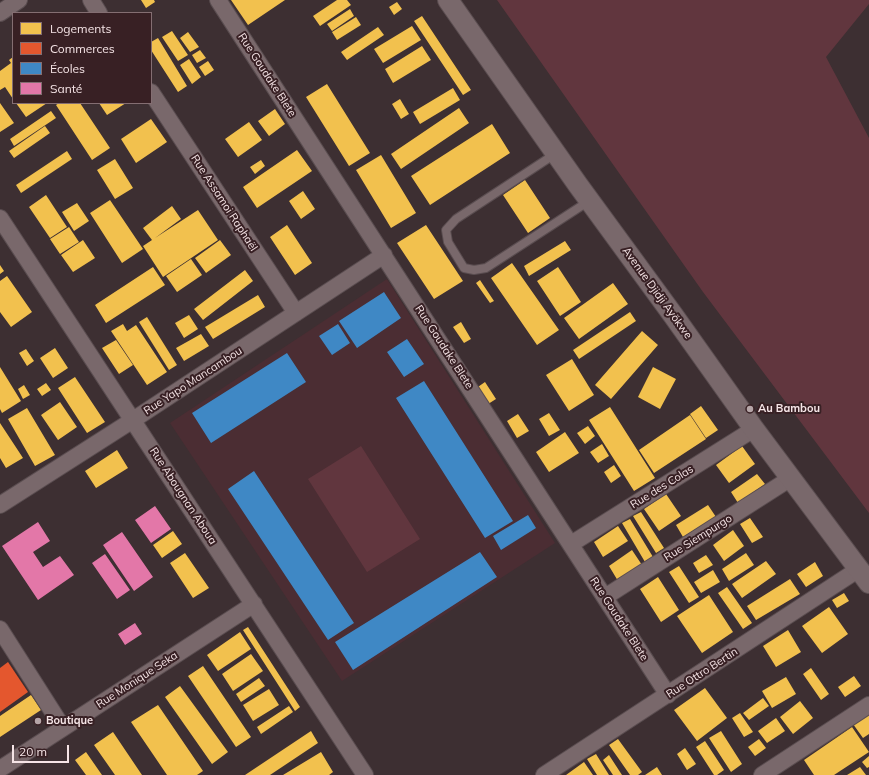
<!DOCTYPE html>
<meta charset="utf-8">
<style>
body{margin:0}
#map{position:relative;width:869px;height:775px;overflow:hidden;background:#3d2f32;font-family:Mulish,sans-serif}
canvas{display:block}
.legend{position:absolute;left:12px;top:12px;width:140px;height:92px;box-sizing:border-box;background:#382024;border:1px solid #846e72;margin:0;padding:5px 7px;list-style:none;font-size:12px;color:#f5e4e6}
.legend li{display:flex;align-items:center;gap:8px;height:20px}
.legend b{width:20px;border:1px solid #846e72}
.scale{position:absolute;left:12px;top:745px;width:57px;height:18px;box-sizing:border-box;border:2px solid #f5e4e6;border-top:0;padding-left:5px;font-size:12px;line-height:14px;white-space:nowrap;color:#f5e4e6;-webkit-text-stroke:3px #382024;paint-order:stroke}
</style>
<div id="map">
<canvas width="869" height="775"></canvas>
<ul class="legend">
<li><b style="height:11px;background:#f2c14e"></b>Logements</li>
<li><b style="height:11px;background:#e4572e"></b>Commerces</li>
<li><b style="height:11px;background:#3f88c5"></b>Écoles</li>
<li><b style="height:11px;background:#e377a8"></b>Santé</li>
</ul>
<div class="scale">20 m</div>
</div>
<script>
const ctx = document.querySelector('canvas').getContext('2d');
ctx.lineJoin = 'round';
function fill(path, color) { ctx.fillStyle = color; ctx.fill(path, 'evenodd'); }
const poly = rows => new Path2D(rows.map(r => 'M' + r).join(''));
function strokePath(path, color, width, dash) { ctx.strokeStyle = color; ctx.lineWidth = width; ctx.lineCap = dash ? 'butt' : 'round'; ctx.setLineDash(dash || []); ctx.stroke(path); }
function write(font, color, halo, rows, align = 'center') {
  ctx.font = font + ' Mulish,sans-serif'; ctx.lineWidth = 4; ctx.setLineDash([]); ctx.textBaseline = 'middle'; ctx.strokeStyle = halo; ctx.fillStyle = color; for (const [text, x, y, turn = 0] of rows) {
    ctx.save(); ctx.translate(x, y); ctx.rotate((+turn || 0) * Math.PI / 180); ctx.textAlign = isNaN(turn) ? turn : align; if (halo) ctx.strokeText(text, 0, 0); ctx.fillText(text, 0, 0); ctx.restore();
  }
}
fill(poly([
 [387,279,555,543,342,681,170,423]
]), '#4b2d33');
fill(poly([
 [497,0,869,0,869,4,826,57,869,138,869,513,703,292],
 [361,446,420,539,367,572,308,479]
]), '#61363e');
fill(poly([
 [141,0,154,0,155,2,146,8],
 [231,0,285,0,248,25],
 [337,0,347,0,351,5,320,26,313,16],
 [397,2,402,9,394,15,389,7],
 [350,9,354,16,332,31,327,24],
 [422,16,471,90,463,95,414,21],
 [356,17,361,25,337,40,332,32],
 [412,26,421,40,383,63,374,49],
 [378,27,384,35,347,60,341,52],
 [172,31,188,55,178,61,162,37],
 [188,32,199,47,190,52,180,38],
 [158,38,187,86,178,92,151,50,151,42],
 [422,46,431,60,393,83,385,69],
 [200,50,206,58,197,63,192,55],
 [13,57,13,99,5,87,0,90,0,71,11,63,9,60],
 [189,59,201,77,192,84,180,65],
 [208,61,214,70,205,76,199,67],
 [327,84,370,153,349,166,306,97],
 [453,88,460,100,420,124,413,112],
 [400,99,409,114,401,119,392,104],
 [0,103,14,123,0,132],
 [16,103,47,103,26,117],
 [59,103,80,103,110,148,92,160,56,105],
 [99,103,126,103,107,115],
 [459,108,469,123,401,169,391,154],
 [275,109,285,124,269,136,258,121],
 [51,111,56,118,14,146,10,139],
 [151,119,167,142,136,163,121,139],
 [249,122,262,140,238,157,225,139],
 [492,124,510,153,430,205,411,176],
 [45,126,50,133,14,158,9,151],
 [297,150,312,171,257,208,243,187],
 [67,151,72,159,21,193,16,185],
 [381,155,416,213,391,228,356,170],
 [115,159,133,188,115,199,97,170],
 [261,160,265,166,255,174,250,167],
 [525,180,550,218,528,233,503,195],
 [303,191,315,209,301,219,289,201],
 [46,195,67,227,50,238,29,207],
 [110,200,143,249,122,263,90,213],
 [77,203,89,221,74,231,62,212],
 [172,206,181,219,155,238,198,210,218,240,163,277,143,246,152,240,143,228],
 [287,225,312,263,295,275,270,237],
 [426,225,463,281,434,299,397,243],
 [69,227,79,242,60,254,50,239],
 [83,240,95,258,73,272,61,255],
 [220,240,231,255,206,273,195,258],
 [565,241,571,250,529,276,524,266],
 [191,259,202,275,177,292,166,276],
 [512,263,559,330,537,345,491,278],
 [0,265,4,271,0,274],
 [153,267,165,285,106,323,95,305],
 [558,267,581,302,560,316,537,281],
 [245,270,253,281,203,320,194,309],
 [7,276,32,312,11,327,0,312,0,281],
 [480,280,494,301,490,303,476,283],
 [613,283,628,304,579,339,564,318],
 [258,295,265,307,213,339,205,327],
 [630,312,636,321,579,359,573,350],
 [189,315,198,329,184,338,175,323],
 [147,317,177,365,169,370,139,322],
 [461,322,471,339,464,343,453,327],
 [123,324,127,331,136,325,167,372,147,385,111,331],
 [642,331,658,345,611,399,595,385],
 [201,334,209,346,184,361,176,348],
 [116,340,133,365,119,374,102,348],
 [55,348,68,368,53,378,40,358],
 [26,349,34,361,27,366,19,353],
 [572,359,594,395,569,411,546,375],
 [0,367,21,401,2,413,0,409],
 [653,367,676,379,660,409,638,397],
 [75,377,105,422,87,433,58,388],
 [485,382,496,399,485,406,475,389],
 [46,383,51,390,42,396,37,389],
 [24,385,30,395,23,399,18,389],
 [60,402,77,427,58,440,41,415],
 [701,406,718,430,706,438,690,414],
 [610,407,655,478,634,491,589,420],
 [27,408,55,455,35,466,8,419],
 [549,413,560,430,549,436,539,419],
 [518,414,529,431,517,438,507,421],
 [690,415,706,439,654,473,639,450],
 [0,423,23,458,6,468,0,458],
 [588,426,595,436,585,444,577,433],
 [565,432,579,453,549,472,536,452],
 [602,444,609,456,598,463,590,452],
 [742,446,755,464,729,483,716,465],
 [117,450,128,468,96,488,85,471],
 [614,465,621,476,611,483,604,472],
 [757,474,765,484,738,503,731,492],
 [666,494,681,516,659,531,644,509],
 [708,505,716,517,683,537,676,525],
 [641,512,664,548,656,553,633,516],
 [750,518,763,537,752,543,740,524],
 [630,519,653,557,645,562,622,523],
 [618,526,628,541,603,557,594,542],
 [733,530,744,546,724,561,713,545],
 [173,531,182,544,162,558,153,545],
 [632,550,642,565,618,581,609,566],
 [185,553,209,588,193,598,170,563],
 [746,553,754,565,729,581,722,569],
 [706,555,713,565,699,573,693,563],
 [766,561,776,574,742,598,732,584],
 [815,562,823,576,806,587,797,574],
 [679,566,699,597,689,603,669,572],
 [713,570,720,582,701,593,694,582],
 [658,577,679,610,661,622,640,589],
 [790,579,800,594,756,620,747,606],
 [727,587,752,623,743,629,718,593],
 [844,593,849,601,837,608,832,600],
 [709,595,733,632,702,653,677,616],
 [829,607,848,634,822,653,802,626],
 [248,627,300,707,295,711,243,630],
 [788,630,801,652,776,667,763,646],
 [240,632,251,649,218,671,207,655],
 [251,654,263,671,233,691,222,674],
 [203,666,251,737,236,747,188,676],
 [811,668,829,694,821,700,803,674],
 [854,676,861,686,845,697,838,687],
 [786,677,796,694,772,708,762,691],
 [259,678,265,686,241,702,236,694],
 [180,686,228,752,212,764,165,697],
 [705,688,727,718,697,741,674,710],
 [269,689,279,705,253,721,243,705],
 [31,695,41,710,0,737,0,716],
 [763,698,769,706,749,720,743,713],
 [800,701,813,718,793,734,780,717],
 [158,705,203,771,197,775,167,775,131,722],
 [289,706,293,712,261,734,257,727],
 [740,713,753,732,744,737,732,718],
 [869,713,869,734,863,738,853,724],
 [776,718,785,731,767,743,758,731],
 [852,727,869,752,834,775,814,775,804,760],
 [311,731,318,743,270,775,245,775],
 [721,731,742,764,731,772,709,738],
 [113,732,142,775,115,775,94,745],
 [618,739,642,772,638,775,630,775,609,745],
 [759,739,766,748,755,756,748,747],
 [705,741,724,770,717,775,714,775,696,747],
 [685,748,696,764,687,770,677,754],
 [86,752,102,775,86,775,75,760],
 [321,752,333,772,329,775,283,775],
 [596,754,609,775,597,775,587,759],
 [609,755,622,775,613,775,603,760],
 [869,756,869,767,867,768,862,762],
 [584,762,593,775,566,775],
 [657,767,662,775,645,775],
 [860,767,866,775,847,775]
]), '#f2c14e');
fill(poly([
 [8,662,28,692,0,712,0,668]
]), '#e4572e');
fill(poly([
 [384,292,401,318,357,348,339,321],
 [338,324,350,343,332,355,319,336],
 [407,339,424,364,404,377,387,352],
 [287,353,306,382,211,443,192,413],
 [424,381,513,521,485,538,396,398],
 [254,471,354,623,328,640,228,489],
 [528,515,536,528,501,550,493,536],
 [480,552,497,577,353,670,335,642]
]), '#3f88c5');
fill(poly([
 [155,506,171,529,151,543,135,520],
 [38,522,50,541,33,552,43,567,60,556,74,575,38,600,2,546],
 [122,532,153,577,134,591,103,545],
 [105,554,130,590,117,599,92,563],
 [135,623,142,634,125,645,118,634]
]), '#e377a8');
const service = poly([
 [555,154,456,219,446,230,448,242,464,268,474,270,486,268,589,201]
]);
const minor = poly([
 [91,0,99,13],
 [218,0,668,695],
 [0,13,19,0],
 [151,92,296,313],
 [0,218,365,775],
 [0,505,133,420,384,255],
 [571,544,754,429],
 [605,597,791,478],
 [0,629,63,728],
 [0,769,254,604],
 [544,775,859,569],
 [762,775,869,705]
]);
const tertiary = poly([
 [448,0,578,185,673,315,754,429,869,583]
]);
strokePath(service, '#5a4d50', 10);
strokePath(minor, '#5a4d50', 18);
strokePath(tertiary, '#5a4d50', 22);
strokePath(service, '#79686b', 8);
strokePath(minor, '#79686b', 16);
strokePath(tertiary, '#79686b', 20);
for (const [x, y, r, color] of [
 [750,409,4,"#b5a5a7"],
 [38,721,4,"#b5a5a7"]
]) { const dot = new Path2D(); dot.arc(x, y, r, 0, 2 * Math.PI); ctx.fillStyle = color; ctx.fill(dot); strokePath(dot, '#382024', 1.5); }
write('11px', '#f5e4e6', '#382024', [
 ["Rue Goudake Blete",267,75,57],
 ["Rue Assamoi Raphaël",224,203,57],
 ["Avenue Djidji Ayökwe",657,293,54],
 ["Rue Goudake Blete",444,347,57],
 ["Rue Yapo Mancambou",193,381,-33],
 ["Rue des Colas",662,487,-32],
 ["Rue Abougnan Aboua",183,496,57],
 ["Rue Siempurgo",698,538,-32],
 ["Rue Goudake Blete",619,619,57],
 ["Rue Ottro Bertin",702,673,-33],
 ["Rue Monique Seka",137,680,-33]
]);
write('bold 11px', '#f5e4e6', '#382024', [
 ["Au Bambou",758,409],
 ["Boutique",46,721]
], 'left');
</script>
